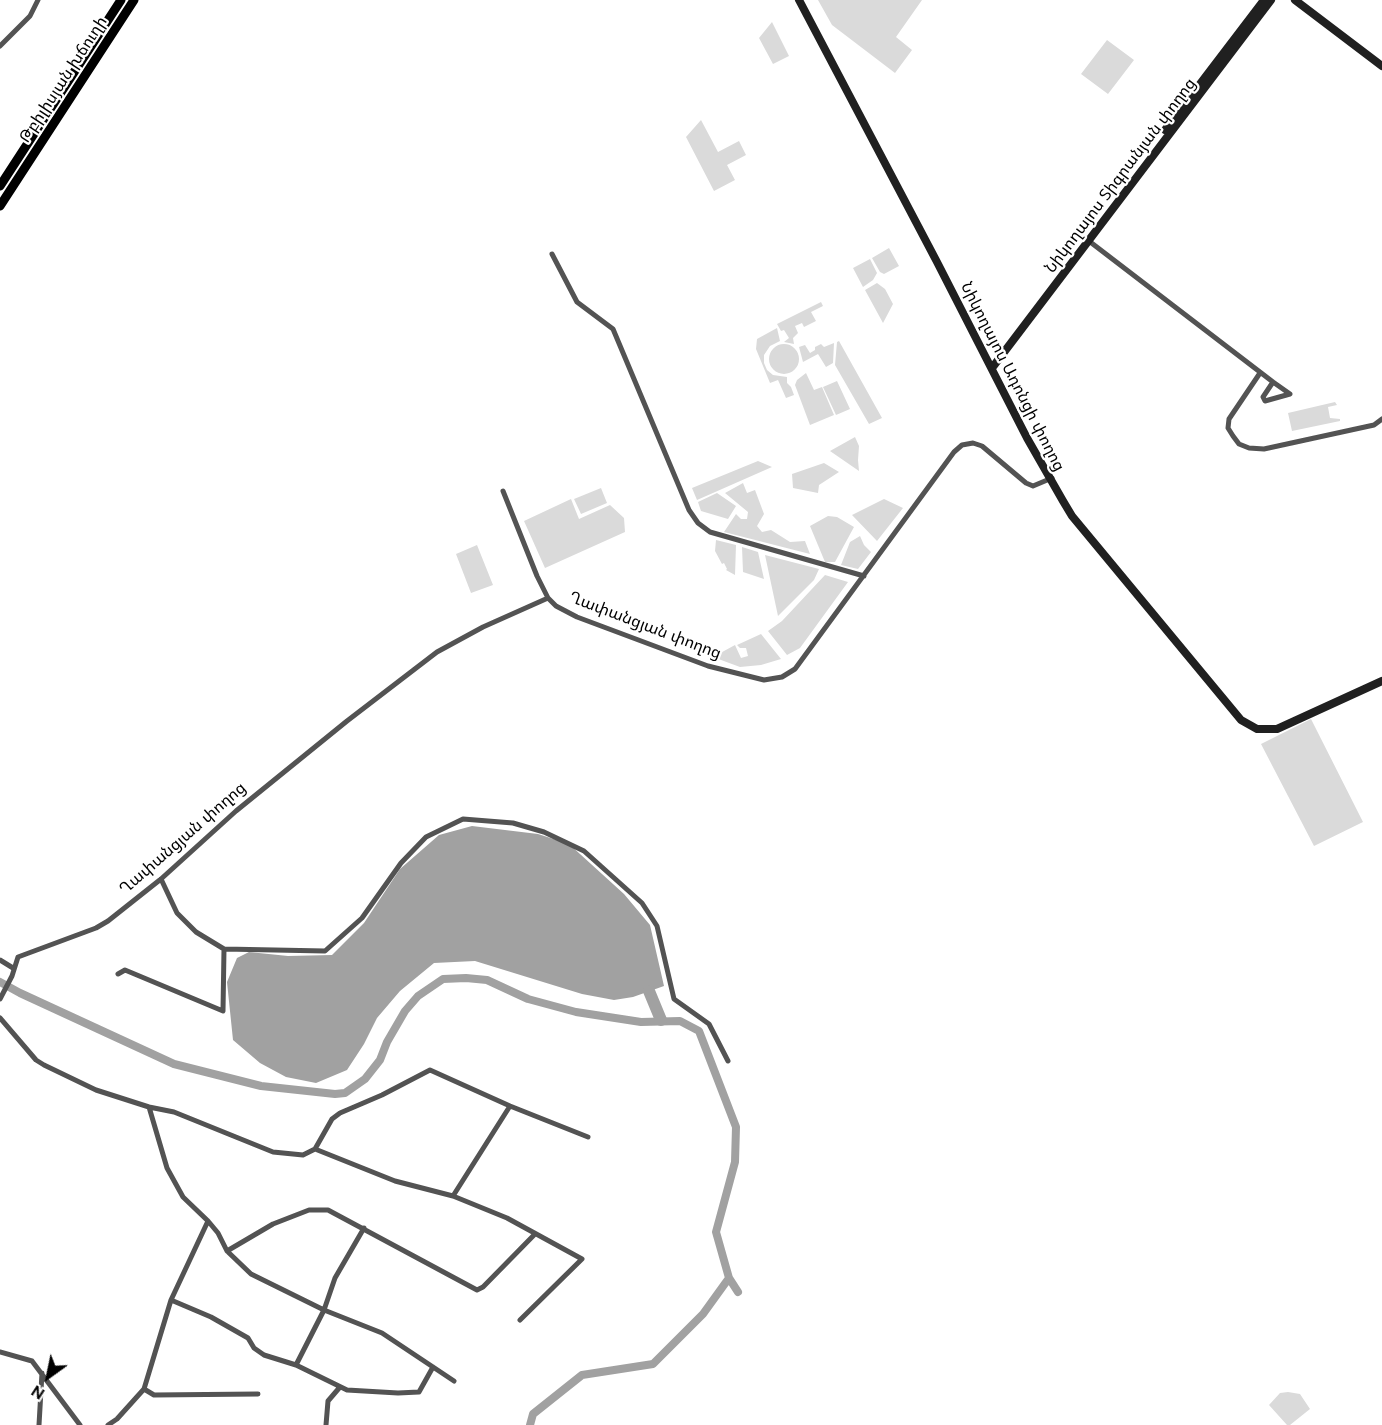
<!DOCTYPE html>
<meta charset="utf-8">
<style>
body{margin:0}
#map{position:relative;width:1382px;height:1425px;overflow:hidden;background:#fff;font-family:"DM Sans",sans-serif}
canvas{display:block}
.north{position:absolute;left:18px;top:1347px;width:60px;height:60px;-webkit-text-stroke:4px #fff;paint-order:stroke;rotate:213deg;font-size:16px;font-weight:700;line-height:24px;text-align:center;color:#000}
.north::after{content:'';display:block;margin:auto;width:21px;height:27px;background:#000;clip-path:polygon(50% 0,100% 100%,50% 72%,0 100%)}
</style>
<div id="map">
<canvas width="1382" height="1425"></canvas>
<div class="north">N</div>
</div>
<script>
const ctx = document.querySelector('canvas').getContext('2d');
ctx.lineJoin = 'round';
function fill(path, color) { ctx.fillStyle = color; ctx.fill(path, 'evenodd'); }
const poly = rows => new Path2D(rows.map(r => 'M' + r).join(''));
function strokePath(path, color, width, dash) { ctx.strokeStyle = color; ctx.lineWidth = width; ctx.lineCap = dash ? 'butt' : 'round'; ctx.setLineDash(dash || []); ctx.stroke(path); }
function write(font, color, halo, rows, align = 'center') {
  ctx.font = font + ' "DM Sans","Noto Sans Armenian",sans-serif'; ctx.lineWidth = 4.5; ctx.setLineDash([]); ctx.textBaseline = 'middle'; ctx.strokeStyle = halo; ctx.fillStyle = color; for (const [text, x, y, turn = 0] of rows) {
    ctx.save(); ctx.translate(x, y); ctx.rotate((+turn || 0) * Math.PI / 180); ctx.textAlign = isNaN(turn) ? turn : align; if (halo) ctx.strokeText(text, 0, 0); ctx.fillText(text, 0, 0); ctx.restore();
  }
}
fill(poly([
 [818,0,922,0,896,37,912,50,895,73,832,25],
 [772,22,789,56,773,64,759,38],
 [1107,40,1134,60,1108,94,1081,74],
 [701,120,718,152,739,141,746,155,727,165,735,180,714,191,686,137],
 [889,248,899,266,884,274,880,272,872,258],
 [870,259,877,273,873,280,863,287,853,268],
 [877,283,885,289,893,304,883,323,865,290],
 [821,302,823,306,811,312,816,321,804,327,802,323,795,326,798,333,793,338,794,344,784,342,789,338,784,330,781,331,777,324],
 [777,328,780,341,770,346,764,355,764,363,767,370,773,375,787,377,787,383,791,387,794,395,786,398,778,380,770,383,756,349,757,339],
 [839,341,882,418,869,424,835,365,837,342],
 [834,343,833,363,826,367,818,354,803,362,799,347,805,345,810,353,815,350,815,347,821,344,824,347],
 '769 359a15 15 0 1 1 30 0a15 15 0 1 1-30 0Z',
 [806,373,814,390,822,387,834,415,810,425,795,385,797,380],
 [837,381,850,409,836,415,823,387],
 [1335,402,1337,405,1328,407,1330,418,1340,419,1340,421,1292,431,1288,413],
 [855,437,859,446,858,460,859,471,830,451],
 [758,461,772,467,697,500,692,488],
 [824,463,839,472,819,485,818,493,793,488,792,474],
 [743,483,747,493,755,490,764,514,757,526,762,532,771,530,790,542,805,541,810,554,724,532,736,514,741,519,747,519,748,512,725,493],
 [601,488,607,503,581,514,574,499],
 [717,493,736,506,728,519,701,511,698,502],
 [571,499,579,519,610,505,624,518,625,532,545,568,524,521],
 [884,499,903,508,877,541,852,515],
 [828,516,837,517,854,527,835,562,825,562,810,526],
 [860,536,864,545,871,552,858,569,841,565,850,542],
 [716,540,736,545,735,575,726,570,727,569,724,563,722,564,715,551],
 [477,545,493,585,471,593,456,554],
 [742,547,758,552,764,579,743,572],
 [765,555,819,569,814,580,778,616],
 [825,575,848,582,800,648,787,655,768,631,782,621],
 [761,634,781,659,761,665,740,667,713,657,735,645,741,658,748,656,746,648,740,648,737,645],
 [1311,719,1363,822,1314,846,1261,744],
 [1288,1392,1300,1394,1310,1409,1290,1425,1287,1425,1269,1405,1280,1393]
]), '#dadada');
fill(poly([
 [472,826,538,834,569,844,624,894,650,925,664,986,633,997,614,1000,582,994,475,961,434,963,400,991,377,1018,364,1044,347,1070,316,1083,286,1077,260,1063,233,1040,227,982,237,958,249,952,288,956,332,955,364,923,400,869,439,835]
]), '#a1a1a1');
strokePath(poly([
 [0,982,20,993,174,1064,261,1086,335,1094,345,1093,365,1079,380,1060,387,1042,405,1011,418,996,443,979,466,978,487,980,528,999,576,1012,641,1022,680,1021,699,1031,736,1127,735,1162,716,1232,729,1278,738,1292],
 [530,1425,533,1414,582,1375,653,1364,703,1314,729,1278]
]), '#a1a1a1', 8);
strokePath(poly([
 [649,991,661,1020]
]), '#a1a1a1', 12);
strokePath(poly([
 [0,46,30,16,38,0],
 [1085,238,1273,382,1263,397,1265,401,1290,394,1273,382],
 [552,254,577,302,613,329,689,510,698,523,710,532,864,576],
 [1260,373,1229,419,1228,428,1233,436,1239,444,1249,448,1264,449,1374,425,1382,419],
 [503,491,537,576,548,598,556,606,577,617,708,666,764,680,782,677,795,669,954,452,962,445,973,443,982,446,1026,483,1033,486,1052,478],
 [161,879,177,913,196,932,224,949,325,951,362,918,401,863,426,837,463,819,513,823,544,832,584,851,642,903,657,926,674,999,709,1024,728,1061],
 [0,960,13,968],
 [118,974,125,970,223,1011,224,949],
 [0,999,12,976,18,957,96,928,108,921,161,879,236,811,347,721,437,652,483,627,548,598],
 [0,1018,36,1060,44,1065,96,1090,149,1107,174,1112,273,1152,303,1155,315,1149,332,1119,340,1113,382,1095,430,1070,510,1106,588,1137],
 [315,1149,395,1181,453,1196,507,1218,582,1259,520,1320],
 [453,1196,510,1106],
 [208,1221,218,1233,227,1251,251,1274,324,1310,382,1333,454,1381],
 [227,1251,273,1224,309,1210,328,1210,477,1290,483,1287,535,1234],
 [171,1300,211,1317,248,1338,254,1348,264,1355,296,1365,347,1390,398,1393,419,1392,433,1367],
 [0,1352,32,1361,80,1425],
 [296,1365,324,1310,335,1278,364,1228],
 [144,1389,154,1395,258,1394],
 [39,1425,42,1373],
 [108,1425,117,1419,144,1389,171,1300,208,1221,183,1197,167,1168,149,1107],
 [326,1425,328,1401,340,1387]
]), '#535353', 5);
strokePath(poly([
 [799,0,937,262,1027,438,1063,501,1072,516,1241,720,1257,729,1277,729,1382,681],
 [1295,0,1382,66],
 [1165,130,1264,0],
 [992,368,1271,0]
]), '#202020', 8);
strokePath(poly([
 [0,186,121,0],
 [0,206,134,0]
]), '#000', 9);
write('16px', '#000', '#fff', [
 ["Թբիլիսյան խճուղի",64,80,-57],
 ["Նիկողայոս Տիգրանյան փողոց",1121,176,-53],
 ["Նիկողայոս Ադոնցի փողոց",1012,377,63],
 ["Ղափանցյան փողոց",645,626,21],
 ["Ղափանցյան փողոց",183,839,-41]
]);
</script>
